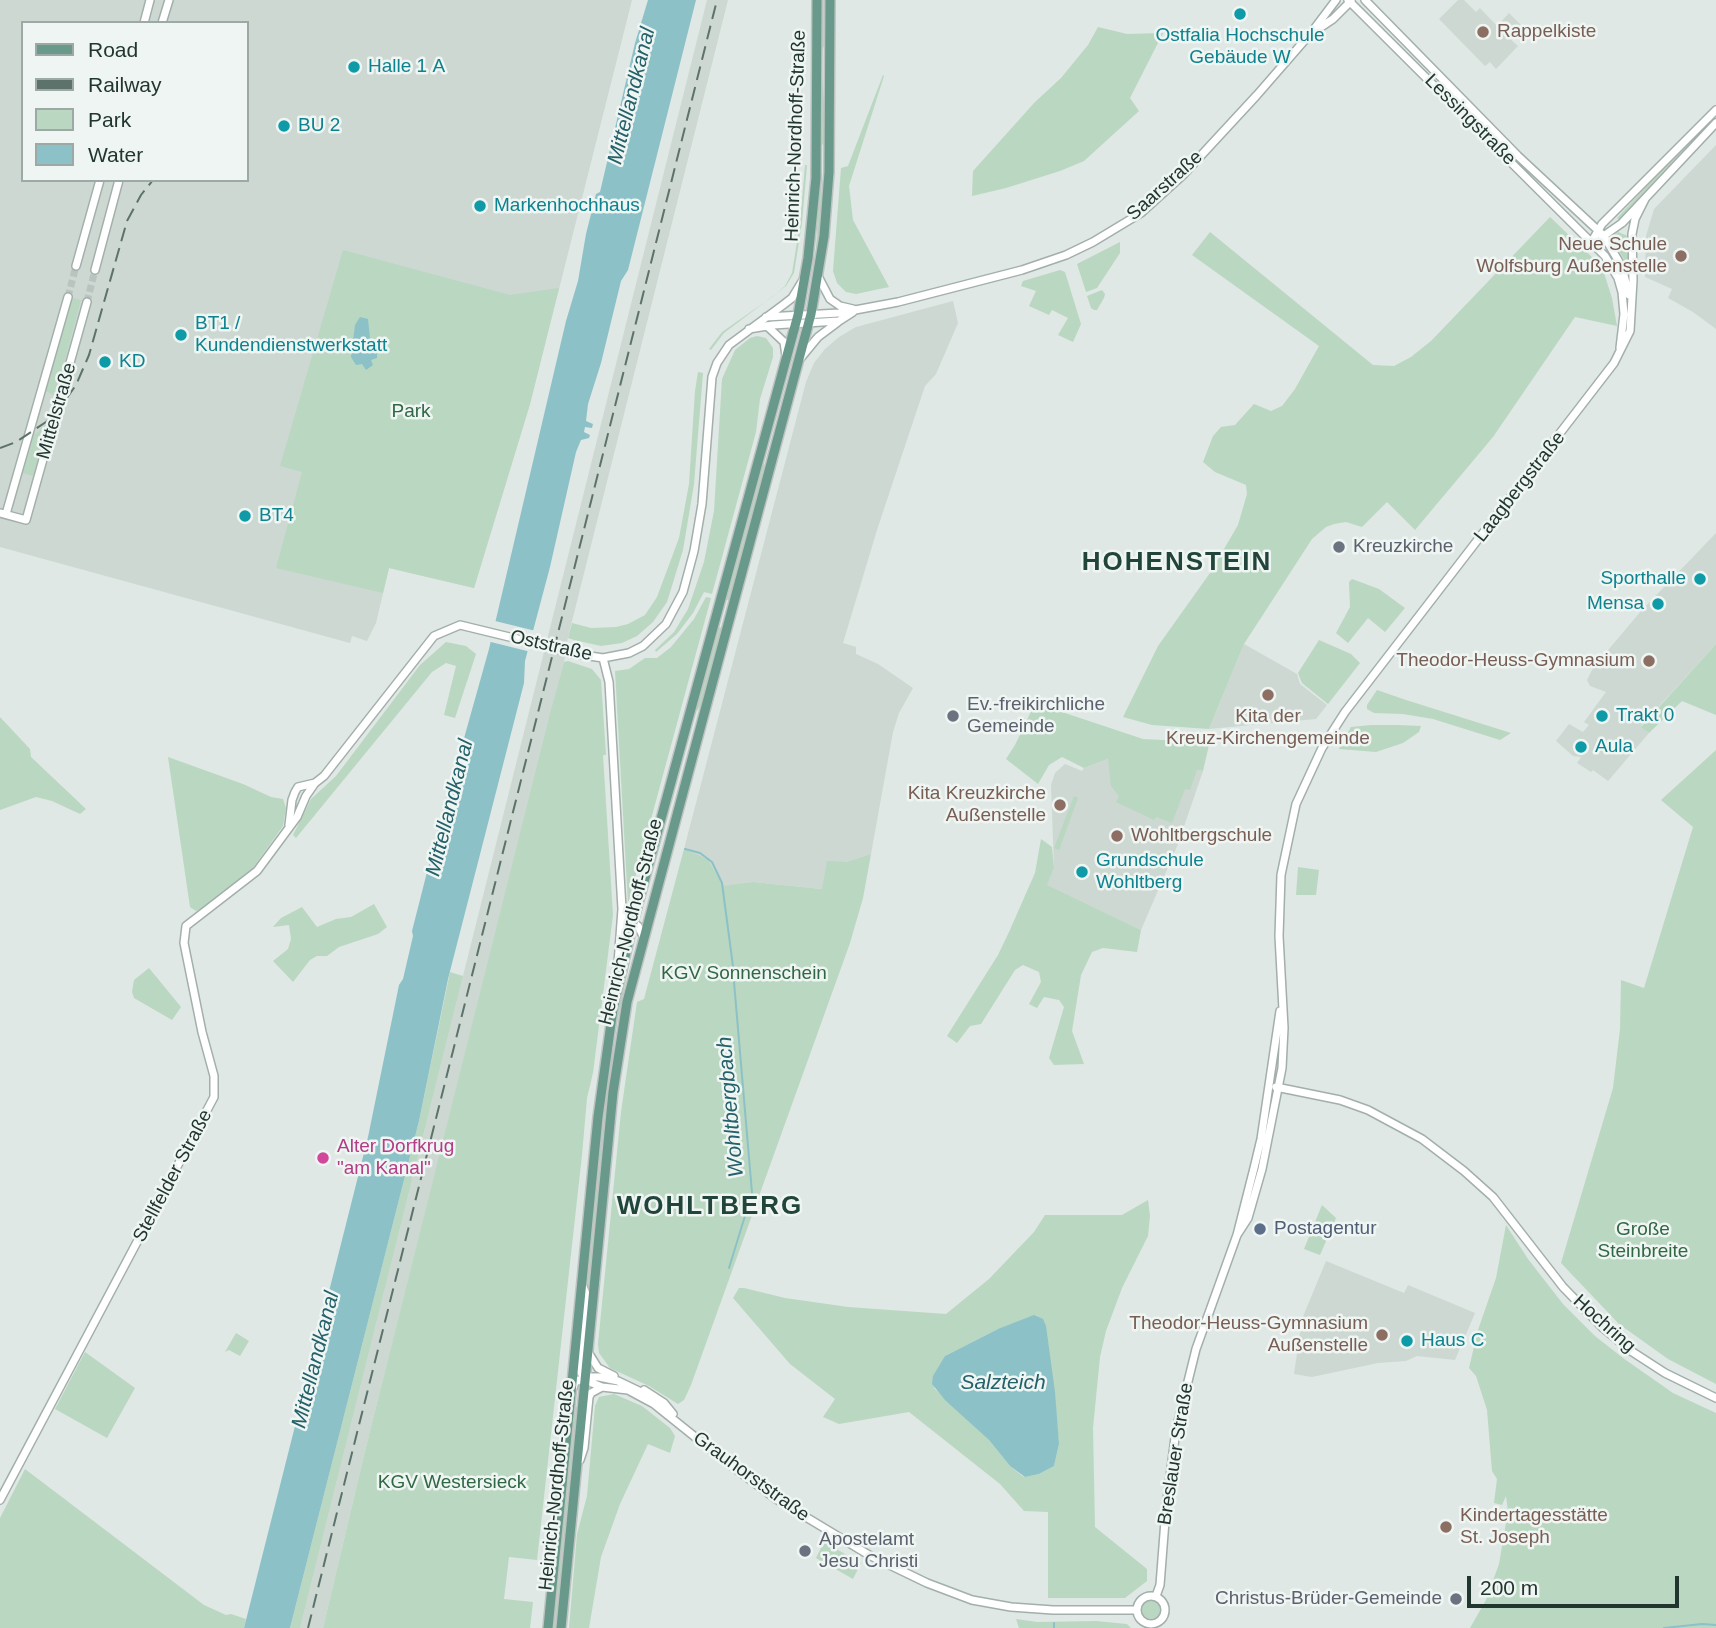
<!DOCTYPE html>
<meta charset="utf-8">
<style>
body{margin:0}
#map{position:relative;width:1716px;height:1628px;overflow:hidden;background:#dfe8e4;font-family:Arial,sans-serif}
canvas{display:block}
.legend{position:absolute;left:21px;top:21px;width:228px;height:161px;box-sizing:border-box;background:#eff5f2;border:2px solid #9da9a4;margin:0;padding:9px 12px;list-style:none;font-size:21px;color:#223630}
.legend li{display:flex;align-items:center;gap:14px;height:35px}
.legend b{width:35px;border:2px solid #9da9a4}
.scale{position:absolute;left:1467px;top:1576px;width:212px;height:32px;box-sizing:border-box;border:4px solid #223630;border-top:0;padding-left:9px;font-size:21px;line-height:24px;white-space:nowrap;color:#223630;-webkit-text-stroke:5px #eff5f2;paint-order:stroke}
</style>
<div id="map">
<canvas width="1716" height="1628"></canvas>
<ul class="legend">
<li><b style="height:9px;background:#68998a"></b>Road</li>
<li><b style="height:9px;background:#5c726b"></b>Railway</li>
<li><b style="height:19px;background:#bad7c1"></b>Park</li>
<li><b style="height:19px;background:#8cc1c7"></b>Water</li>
</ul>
<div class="scale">200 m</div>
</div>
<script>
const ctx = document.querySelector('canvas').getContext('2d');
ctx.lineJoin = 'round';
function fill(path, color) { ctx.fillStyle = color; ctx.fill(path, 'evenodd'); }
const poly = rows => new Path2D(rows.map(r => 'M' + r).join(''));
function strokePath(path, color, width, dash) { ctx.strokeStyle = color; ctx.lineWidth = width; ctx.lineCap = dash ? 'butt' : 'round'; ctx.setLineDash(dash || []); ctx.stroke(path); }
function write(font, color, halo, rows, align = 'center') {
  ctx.font = font + ' Arial,sans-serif'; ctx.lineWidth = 5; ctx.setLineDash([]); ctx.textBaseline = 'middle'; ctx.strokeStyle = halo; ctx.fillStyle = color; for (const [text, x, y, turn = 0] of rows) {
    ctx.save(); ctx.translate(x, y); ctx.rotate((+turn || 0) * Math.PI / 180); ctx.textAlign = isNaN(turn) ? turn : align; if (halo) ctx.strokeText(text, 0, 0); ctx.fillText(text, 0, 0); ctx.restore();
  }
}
fill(poly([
 [0,0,632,0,530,404,474,588,389,568,376,623,367,641,352,636,350,643,0,547],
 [23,23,247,23,247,180,23,180],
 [707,0,728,0,568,637,564,662,366,1447,323,1628,300,1628],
 [1458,0,1464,0,1476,12,1480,8,1497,26,1509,13,1521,25,1509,38,1518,46,1496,69,1490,62,1485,66,1439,19],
 [1716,145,1716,329,1693,312,1668,298,1672,289,1645,277,1646,236,1654,209],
 [953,301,958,323,936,374,925,386,877,530,843,643,856,647,856,654,878,664,913,688,899,713,893,732,871,854,846,862,822,889,753,882,723,887,708,859,684,849,806,382,814,363,825,349,839,337,856,327],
 [1716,533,1716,644,1641,726,1649,733,1608,781,1593,770,1591,772,1577,763,1581,757,1573,756,1556,741,1569,724,1583,732,1589,725,1584,722,1606,692,1590,686,1587,680,1593,668,1641,611],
 [1244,644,1297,674,1300,684,1327,705,1316,719,1209,729],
 [1119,755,1203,771,1178,844,1141,930,1046,885,1054,868,1051,785,1055,773,1065,764,1082,771,1084,768],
 [1326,1261,1404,1293,1408,1285,1475,1313,1455,1360,1417,1356,1406,1361,1378,1363,1312,1377,1294,1374,1302,1319]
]), '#cdd8d2');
fill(poly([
 [821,0,826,0,826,42,822,50],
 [1098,27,1127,34,1163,33,1130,98,1139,111,1084,161,1060,171,1006,188,972,196,973,171,1035,102,1061,78,1088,45],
 [821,65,826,128,825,143,823,145,821,143],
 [883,75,884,76,849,186,853,220,889,287,856,294,846,292,837,283,833,271,841,168,848,166],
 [1707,124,1709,125,1666,172,1619,220,1617,218,1670,161],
 [820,163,822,163,821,224,814,280,812,279,816,251],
 [805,165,807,165,802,223,794,273,786,286,724,333,711,350,709,349,722,332,772,297,785,286,792,273,800,223],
 [1550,217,1597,262,1604,273,1612,298,1617,326,1575,317,1493,437,1415,530,1387,502,1362,527,1346,522,1334,524,1326,527,1312,539,1244,644,1209,729,1152,725,1123,717,1158,646,1210,573,1238,525,1247,494,1246,485,1215,472,1203,462,1213,436,1221,427,1235,425,1254,404,1271,411,1282,406,1295,389,1319,346,1192,255,1210,232,1373,365,1394,366,1411,357,1431,341],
 [1618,232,1628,236,1628,266,1611,238],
 [1120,242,1120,253,1097,288,1086,292,1077,264],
 [343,250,510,295,559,288,530,404,474,588,389,568,383,593,276,568,302,472,280,466],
 [1060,270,1065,272,1081,324,1073,342,1058,335,1068,318,1052,310,1049,315,1029,306,1036,291,1021,286,1023,281],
 [1102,290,1105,294,1104,298,1097,310,1094,310,1091,308,1087,296],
 [72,298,81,300,56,393,53,395,46,391],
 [757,336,766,338,773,348,773,357,760,399,756,432,712,594,704,592,693,613,677,634,656,652,655,650,674,632,688,609,704,562,714,511,722,379,735,350,750,338],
 [791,356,793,356,764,462,765,471,730,601,725,599],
 [698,372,703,373,694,484,683,550,667,602,653,622,637,636,622,643,601,646,574,640,568,638,572,623,591,628,616,627,628,624,645,615,657,597,679,538,689,484,695,391],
 [47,424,33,476,23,473,34,435],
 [1352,579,1379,589,1405,608,1385,632,1368,618,1348,643,1336,633,1350,607,1349,582],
 [706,597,711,598,628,904,615,671,629,669,645,658,657,658,671,647,694,619],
 [718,627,722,628,701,705,697,711,696,707],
 [1319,640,1351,654,1360,663,1328,704,1302,683,1298,673],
 [446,642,466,646,476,654,455,718,444,715,456,666,446,663,432,672,296,838,293,835,311,799,336,776,420,665],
 [1716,644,1716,715,1682,701,1649,733,1641,727],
 [568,661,592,669,601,680,606,755,603,755,613,915,593,1073,587,1098,582,1155,537,1560,509,1557,504,1599,533,1602,530,1628,323,1628,366,1447,550,714,564,662],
 [1377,690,1406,700,1511,733,1500,740,1433,719,1403,714,1374,713,1367,709,1367,705],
 [1035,703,1143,739,1204,742,1209,745,1203,771,1197,770,1190,790,1185,789,1172,823,1156,817,1154,820,1116,802,1119,796,1111,786,1108,759,1084,768,1062,757,1049,765,1038,784,1006,759,1015,745],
 [0,717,30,749,31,757,86,809,80,814,52,801,36,797,0,810],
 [1371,725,1398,725,1421,726,1419,732,1403,743,1376,752,1339,749,1351,727],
 [1716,750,1716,1384,1668,1359,1619,1324,1561,1263,1613,1088,1620,1029,1621,980,1644,988,1693,827,1661,800],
 [168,757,243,784,271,797,283,799,286,808,283,826,250,872,205,907,196,911,190,907],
 [1074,796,1078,798,1059,850,1054,848],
 [1041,839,1052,847,1054,868,1047,885,1141,930,1137,952,1103,948,1092,952,1081,975,1072,1031,1084,1064,1054,1065,1049,1058,1064,1007,1059,1000,1044,997,1037,1008,1029,1004,1041,982,1039,972,1023,965,1015,970,981,1024,970,1026,957,1043,947,1036,998,955,1009,932,1035,873],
 [684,849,708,859,723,886,753,882,822,889,827,861,846,862,871,854,863,898,850,943,691,1385,684,1400,678,1404,649,1386,610,1368,599,1353,598,1344,621,1112,637,1002,644,999],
 [1298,867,1319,870,1316,895,1296,895],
 [374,904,387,927,378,934,339,947,327,956,317,956,310,960,293,982,273,961,288,949,291,939,289,925,273,927,281,918,302,907,317,927,336,919,351,917],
 [636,930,611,1054,612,1070,585,1348,588,1294,587,1273,605,1082,614,1017],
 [149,968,181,1007,172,1020,134,998,132,992,134,980],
 [450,972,463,976,300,1628,290,1628,419,1121],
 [1148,1200,1150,1216,1148,1236,1122,1288,1106,1331,1100,1357,1093,1428,1095,1527,1147,1569,1147,1581,1125,1598,1048,1598,1048,1512,1024,1511,1000,1484,909,1412,839,1424,823,1417,835,1399,790,1364,733,1298,739,1288,744,1288,785,1298,848,1307,946,1314,989,1279,1034,1232,1045,1215,1122,1215],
 [998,1329,1051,1371,1059,1444,1054,1466,1039,1474,1024,1477,1021,1475,1010,1466,989,1440,934,1388,945,1356],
 [1322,1205,1336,1218,1320,1255,1304,1249],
 [1506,1225,1528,1259,1563,1304,1595,1336,1623,1358,1673,1393,1716,1413,1716,1628,1470,1628,1486,1600,1499,1564,1508,1511,1506,1496,1502,1505,1494,1503,1497,1479,1492,1471,1487,1410,1476,1376,1469,1368,1478,1330,1496,1278],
 [236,1333,249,1341,240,1356,229,1350,225,1352],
 [85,1352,135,1388,107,1438,55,1409],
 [614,1394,642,1406,670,1428,675,1436,670,1453,648,1444,620,1504,601,1557,589,1628,569,1628,577,1534,587,1496,595,1406,599,1397],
 [573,1407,578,1407,557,1628,552,1628],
 [25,1469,204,1605,226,1615,231,1614,246,1619,244,1628,0,1628,0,1518],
 [824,1542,861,1563,853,1579,816,1558],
 '1141 1609a10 10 0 1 1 20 0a10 10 0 1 1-20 0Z',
 [1016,1619,1037,1622,1096,1621,1127,1624,1131,1628,1019,1628]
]), '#bad7c1');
fill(poly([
 [648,0,696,0,628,270,621,281,601,363,588,404,586,421,593,424,592,428,585,427,584,432,590,435,589,438,581,440,576,452,550,567,525,661,524,683,448,979,419,1121,290,1628,244,1628,368,1137,399,985,403,979,413,936,412,931,451,778,454,774,489,649,566,321,578,281,586,234,596,194,600,192,635,43],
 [360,317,368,319,371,348,377,353,377,358,371,360,373,365,366,370,362,364,356,365,351,357,355,325],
 [1034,1315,1043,1319,1046,1326,1055,1392,1059,1444,1054,1466,1039,1474,1025,1477,1010,1466,989,1440,945,1400,932,1384,933,1376,945,1356,998,1329]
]), '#8cc1c7');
fill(poly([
 [491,620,536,631,531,652,487,641]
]), '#dfe8e4');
strokePath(poly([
 [685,849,700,853,712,862,722,883,734,974],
 [729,1268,752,1193,734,982],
 [1054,1628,1054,1623],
 [1664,1628,1702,1624,1716,1625]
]), '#8cc1c7', 2);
strokePath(poly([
 [68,297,76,266],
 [87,302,95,270]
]), '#b9c4c0', 7, [7, 3.5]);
const minor = poly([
 [1348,0,1605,256,1618,278,1622,292,1624,314,1620,348],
 [1365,0,1518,156,1604,236,1622,267,1629,295],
 [144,23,150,0],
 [162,23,169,0],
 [1315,31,1333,19,1351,1],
 [1602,237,1622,223,1716,123],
 [1592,241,1602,224,1716,110],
 [76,266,100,180],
 [95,270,119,180],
 [818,276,830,299,840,306,853,309],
 [766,317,839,313,898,302,1022,270,1066,255,1093,242,1141,213,1183,175,1257,95,1311,33,1336,0],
 [767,326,784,342,786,356],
 [749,329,773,325,839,321,853,312],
 [799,360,818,337,838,322],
 [0,513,26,520,87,302],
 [6,514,68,297],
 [570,653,603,658,629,653,643,646,666,624,683,592,694,551,702,504,712,377,717,363,729,345,783,305,792,298,803,280],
 [603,658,609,682,622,909,617,977],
 [289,825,292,800,295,792,298,787,315,783],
 [623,910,626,917,638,926,643,936],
 [1276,1087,1340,1100,1368,1110,1422,1139,1464,1171,1493,1197,1563,1287,1603,1328,1631,1351,1665,1373,1716,1398],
 [1237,1235,1248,1218,1262,1169,1282,1068,1284,1028,1279,936,1281,875,1296,804,1322,748,1345,712,1614,363,1630,331,1633,280,1632,234,1635,219,1645,199],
 [582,1284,586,1294,579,1367,581,1373,592,1383,602,1387],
 [588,1352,598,1368,614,1376],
 [573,1388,575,1382,586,1377,599,1377,618,1381,647,1395],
 [644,1390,664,1403,673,1414],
 [580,1460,584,1448,589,1397,591,1393,602,1387,628,1390,654,1404,725,1461,776,1499,869,1555,927,1583,972,1600,1011,1607,1053,1610,1137,1610],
 [0,1500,214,1097,214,1076,202,1032,184,943,186,926,257,871,297,817,306,796,315,783,324,776,434,636,460,625,530,642],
 '1137 1610a14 14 0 1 1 28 0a14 14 0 1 1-28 0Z',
 [1156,1596,1160,1585,1166,1508,1176,1430,1196,1349,1237,1235,1254,1168,1261,1139,1280,1011]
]);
const major = poly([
 [548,1628,598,1117,613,1009,633,922,798,315,808,258,816,178,817,0],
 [561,1628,613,1092,627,1002,811,314,824,236,829,172,830,0]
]);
strokePath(minor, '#a3afaa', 10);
strokePath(major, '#bdc3c1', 12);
strokePath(minor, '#fff', 7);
strokePath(major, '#68998a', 9);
strokePath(poly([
 [0,448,16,442,46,422,57,412,76,385,89,355,127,221,141,195,153,180],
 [308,1628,717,0]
]), '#5c726b', 2, [14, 7]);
const minorBridge = poly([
 [530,642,570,653]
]);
strokePath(minorBridge, '#a3afaa', 10, []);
strokePath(minorBridge, '#fff', 7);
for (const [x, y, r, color] of [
 [1240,14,7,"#0f9aa8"],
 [1483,32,7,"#8d6e63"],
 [354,67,7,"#0f9aa8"],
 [284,126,7,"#0f9aa8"],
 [480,206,7,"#0f9aa8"],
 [1681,256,7,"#8d6e63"],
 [181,335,7,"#0f9aa8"],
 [105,362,7,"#0f9aa8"],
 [245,516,7,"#0f9aa8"],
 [1339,547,7,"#6b7280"],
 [1700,579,7,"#0f9aa8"],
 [1658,604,7,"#0f9aa8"],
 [1649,661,7,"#8d6e63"],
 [1268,695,7,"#8d6e63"],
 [953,716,7,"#6b7280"],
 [1602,716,7,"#0f9aa8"],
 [1581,747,7,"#0f9aa8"],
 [1060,805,7,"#8d6e63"],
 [1117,836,7,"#8d6e63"],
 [1082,872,7,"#0f9aa8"],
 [323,1158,7,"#d1479c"],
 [1260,1229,7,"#5c6f8a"],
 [1382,1335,7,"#8d6e63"],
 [1407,1341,7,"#0f9aa8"],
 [1446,1527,7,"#8d6e63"],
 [805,1551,7,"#6b7280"],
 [1456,1599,7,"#6b7280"]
]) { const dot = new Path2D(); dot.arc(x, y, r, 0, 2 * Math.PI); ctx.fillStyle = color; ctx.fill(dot); strokePath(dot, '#eff5f2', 2.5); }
write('19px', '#785e54', '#eff5f2', [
 ["Rappelkiste",1497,32,"left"],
 ["Neue Schule",1667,245],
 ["Wolfsburg Außenstelle",1667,267],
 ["Theodor-Heuss-Gymnasium",1635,661],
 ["Kita der",1268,717,"center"],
 ["Kreuz-Kirchengemeinde",1268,739,"center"],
 ["Kita Kreuzkirche",1046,794],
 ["Außenstelle",1046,816],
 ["Wohltbergschule",1131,836,"left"],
 ["Theodor-Heuss-Gymnasium",1368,1324],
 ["Außenstelle",1368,1346],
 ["Kindertagesstätte",1460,1516,"left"],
 ["St. Joseph",1460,1538,"left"]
], 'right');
write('19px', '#0d838f', '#eff5f2', [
 ["Ostfalia Hochschule",1240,36,"center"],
 ["Gebäude W",1240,58,"center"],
 ["Halle 1 A",368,67],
 ["BU 2",298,126],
 ["Markenhochhaus",494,206],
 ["BT1 /",195,324],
 ["Kundendienstwerkstatt",195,346],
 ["KD",119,362],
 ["BT4",259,516],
 ["Sporthalle",1686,579,"right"],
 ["Mensa",1644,604,"right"],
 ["Trakt 0",1616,716],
 ["Aula",1595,747],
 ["Grundschule",1096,861],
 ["Wohltberg",1096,883],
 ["Haus C",1421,1341]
], 'left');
write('19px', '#223630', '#eff5f2', [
 ["Lessingstraße",1470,120,45],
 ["Heinrich-Nordhoff-Straße",796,136,-88],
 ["Saarstraße",1165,186,-42],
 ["Mittelstraße",57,411,-74],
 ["Laagbergstraße",1520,487,-52],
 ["Oststraße",551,646,13],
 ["Heinrich-Nordhoff-Straße",631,922,-76],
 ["Stellfelder Straße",173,1176,-62],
 ["Hochring",1604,1324,42],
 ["Breslauer Straße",1176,1454,-81],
 ["Grauhorststraße",751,1477,36],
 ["Heinrich-Nordhoff-Straße",557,1485,-84]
]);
write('19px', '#316844', '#eff5f2', [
 ["Park",411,412],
 ["KGV Sonnenschein",744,974],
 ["Große",1643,1230],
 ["Steinbreite",1643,1252],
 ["KGV Westersieck",452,1483]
]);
write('19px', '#5b616d', '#eff5f2', [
 ["Kreuzkirche",1353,547],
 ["Ev.-freikirchliche",967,705],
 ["Gemeinde",967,727],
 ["Apostelamt",819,1540],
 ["Jesu Christi",819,1562],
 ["Christus-Brüder-Gemeinde",1442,1599,"right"]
], 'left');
write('19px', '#b23c85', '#eff5f2', [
 ["Alter Dorfkrug",337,1147],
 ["\"am Kanal\"",337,1169]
], 'left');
write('19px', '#4e5e75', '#eff5f2', [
 ["Postagentur",1274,1229]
], 'left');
write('italic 21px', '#24616a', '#eff5f2', [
 ["Mittellandkanal",632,96,-76],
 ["Mittellandkanal",450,808,-76],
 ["Wohltbergbach",731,1107,-95],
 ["Mittellandkanal",316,1360,-76],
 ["Salzteich",1003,1383]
]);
ctx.letterSpacing = '2px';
write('bold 26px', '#21453b', '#eff5f2', [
 ["HOHENSTEIN",1177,563],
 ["WOHLTBERG",710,1207]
]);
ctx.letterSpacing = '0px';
</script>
